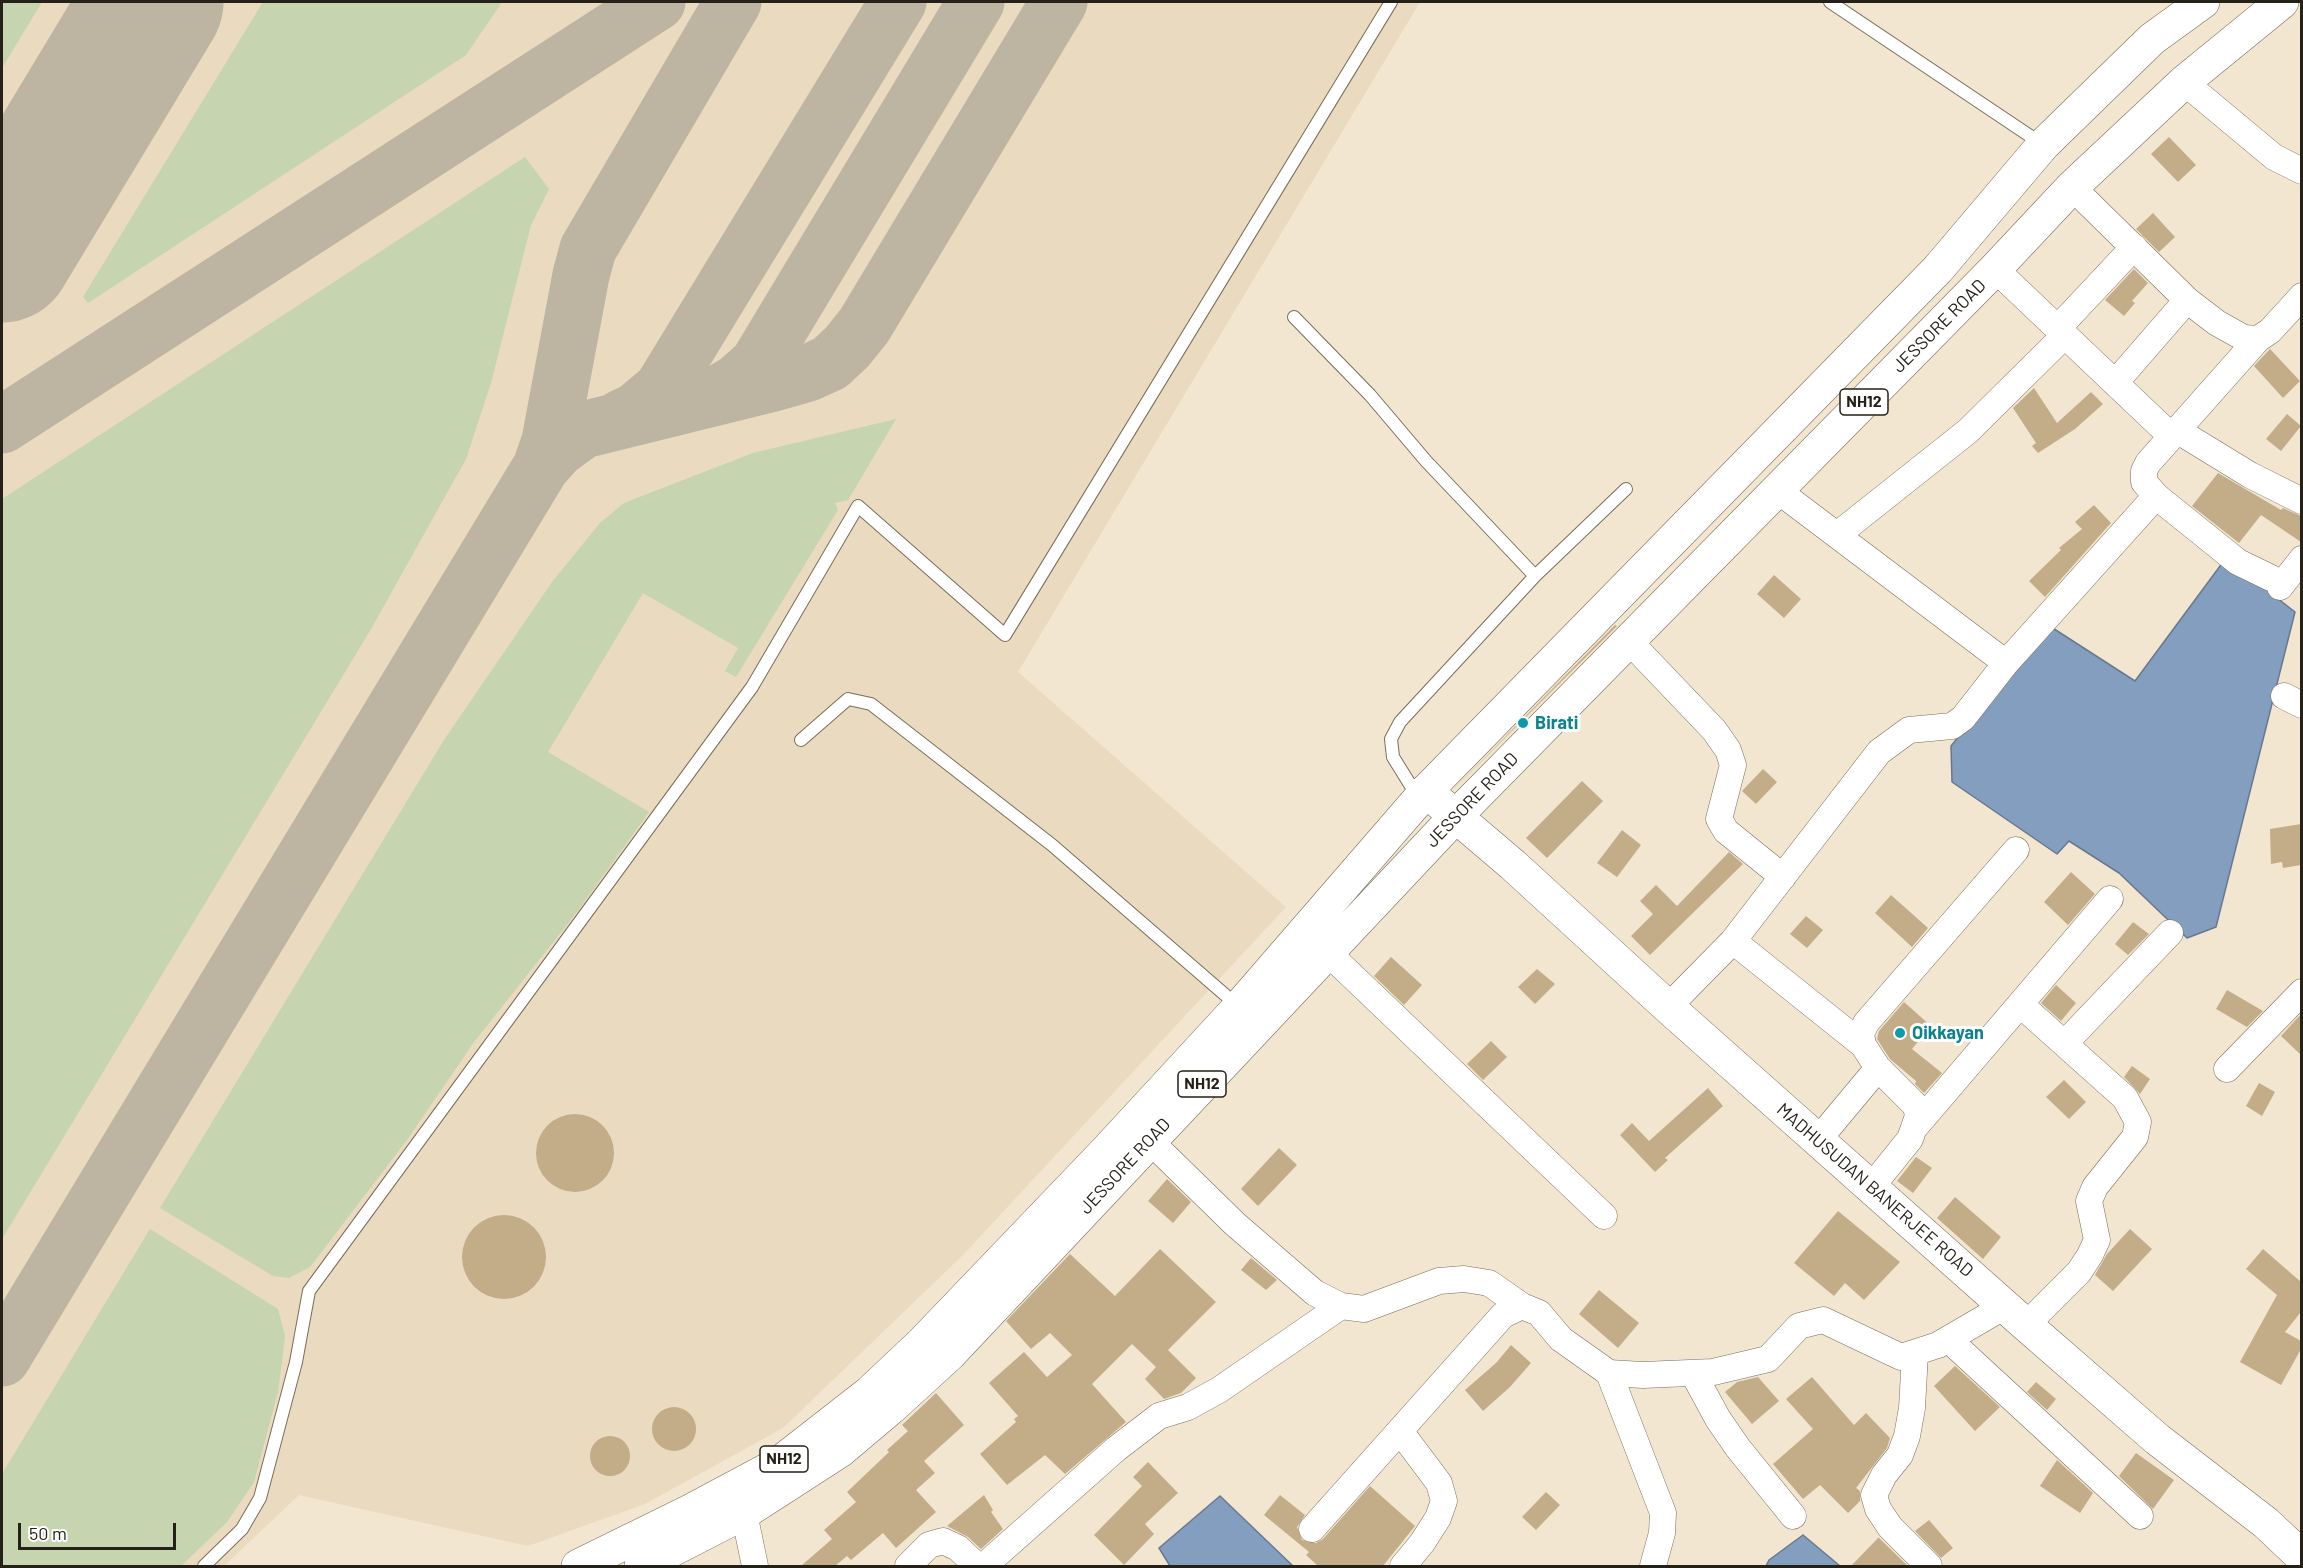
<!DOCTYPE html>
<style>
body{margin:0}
#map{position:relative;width:2303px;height:1568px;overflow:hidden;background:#f2e6d1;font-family:Barlow,sans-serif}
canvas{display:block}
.frame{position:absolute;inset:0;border:3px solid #252119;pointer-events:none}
.scale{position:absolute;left:18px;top:1523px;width:158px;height:27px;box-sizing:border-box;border:3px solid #252119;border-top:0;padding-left:8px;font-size:18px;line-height:21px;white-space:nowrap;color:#252119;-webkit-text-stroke:4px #fff;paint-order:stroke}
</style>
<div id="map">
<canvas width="2303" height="1568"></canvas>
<div class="frame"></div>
<div class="scale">50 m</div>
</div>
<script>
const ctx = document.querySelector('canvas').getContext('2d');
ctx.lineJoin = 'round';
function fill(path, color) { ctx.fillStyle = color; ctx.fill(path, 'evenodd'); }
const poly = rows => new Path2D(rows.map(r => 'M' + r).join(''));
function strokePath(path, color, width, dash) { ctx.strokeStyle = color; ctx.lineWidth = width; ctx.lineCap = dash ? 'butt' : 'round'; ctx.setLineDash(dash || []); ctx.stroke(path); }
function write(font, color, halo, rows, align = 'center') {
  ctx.font = font + ' Barlow,sans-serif'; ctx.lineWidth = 6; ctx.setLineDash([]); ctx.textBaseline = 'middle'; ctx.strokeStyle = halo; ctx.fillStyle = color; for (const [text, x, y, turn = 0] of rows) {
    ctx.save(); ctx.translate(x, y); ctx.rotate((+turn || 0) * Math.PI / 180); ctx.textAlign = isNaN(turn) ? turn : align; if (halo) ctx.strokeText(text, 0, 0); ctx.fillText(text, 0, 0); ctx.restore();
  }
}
fill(poly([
 [2,2,1420,2,1018,672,1286,907,963,1255,783,1428,645,1504,528,1546,299,1495,224,1566,2,1566]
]), '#eadabf');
fill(poly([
 [2,2,42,2,2,68],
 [263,2,502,2,466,55,88,303,83,297],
 [525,157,549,189,531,225,491,383,466,459,371,629,2,1239,2,499],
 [896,419,848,500,835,503,838,510,736,677,725,671,738,648,643,593,548,752,649,812,577,912,474,1042,407,1140,310,1267,289,1278,273,1276,160,1208,444,740,552,582,600,523,624,503,753,453],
 [150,1229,278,1309,285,1336,278,1392,254,1482,227,1522,181,1566,2,1566,2,1474]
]), '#c6d4b0');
const water = poly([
 [2226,558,2295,612,2216,927,2187,938,2119,873,2069,841,2057,854,1952,782,1951,746,2048,625,2135,681,2226,558],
 [1220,1496,1293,1566,1170,1566,1159,1548,1220,1496],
 [1803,1535,1840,1566,1766,1566,1769,1560,1803,1535]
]);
fill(water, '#849ebf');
strokePath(water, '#68788d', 1.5);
strokePath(poly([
 [716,395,738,382,758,364,976,2],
 [621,418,636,411,662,389,898,2],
 [2,425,657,2],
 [541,467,557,449,583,430,773,383,808,373,830,363,847,347,864,326,1059,2],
 [2,1358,541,467,550,441,581,275,588,249,733,2]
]), '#beb4a2', 57);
strokePath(poly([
 [2,252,153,2]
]), '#beb4a2', 141);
fill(poly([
 [2169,137,2196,165,2178,182,2151,154],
 [2153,213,2175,237,2159,252,2136,229],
 [2134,269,2148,283,2132,301,2135,303,2124,316,2105,300],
 [2270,349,2300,381,2283,398,2254,366],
 [2034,388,2057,423,2091,392,2103,404,2075,429,2038,453,2032,446,2036,443,2013,408],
 [2287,414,2301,426,2281,451,2266,439],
 [2218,473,2281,510,2283,508,2301,516,2301,542,2261,515,2239,543,2192,506],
 [2094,505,2111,523,2045,597,2029,581,2061,550,2059,548,2082,529,2075,522],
 [1774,575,1801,599,1784,618,1757,594],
 [1615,625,1617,626,1453,790],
 [1763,769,1777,782,1756,804,1742,791],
 [1582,781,1603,801,1547,858,1526,838],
 [2301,824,2301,865,2283,868,2282,862,2271,864,2270,829],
 [1622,830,1641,845,1617,877,1597,863],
 [1729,852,1743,864,1650,955,1631,936,1653,914,1640,901,1656,885,1677,906],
 [2071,872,2095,894,2068,925,2044,902],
 [1891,895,1928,928,1912,947,1875,913],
 [1806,916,1823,930,1807,948,1790,934],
 [2133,922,2149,934,2128,955,2115,944],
 [1391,957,1422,985,1404,1005,1374,976],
 [1537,969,1555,984,1535,1004,1518,987],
 [2056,985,2076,1003,2061,1021,2041,1003],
 [2227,990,2263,1011,2247,1027,2216,1009],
 [1904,1002,1931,1026,1912,1049,1942,1073,1924,1093,1915,1084,1916,1081,1890,1059,1877,1039,1879,1031],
 [2301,1014,2301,1055,2281,1036],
 [1491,1041,1507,1057,1483,1080,1467,1064],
 [2132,1066,2150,1079,2140,1094,2124,1077],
 [2064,1080,2086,1102,2069,1119,2046,1097],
 [2259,1083,2275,1092,2262,1116,2246,1106],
 [1708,1088,1723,1106,1665,1158,1668,1160,1655,1172,1620,1135,1632,1123,1649,1141],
 '536 1153a39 39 0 1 1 78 0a39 39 0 1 1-78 0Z',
 [1279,1148,1297,1165,1258,1206,1241,1189],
 [1916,1157,1932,1168,1913,1193,1897,1181],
 [1167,1179,1191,1202,1173,1223,1148,1201],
 [1955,1197,2001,1237,1983,1259,1937,1218],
 [1838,1211,1900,1262,1864,1300,1845,1283,1834,1296,1794,1263],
 '462 1257a42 42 0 1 1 84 0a42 42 0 1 1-84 0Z',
 [2130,1229,2152,1249,2113,1291,2095,1275,2107,1254],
 [1160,1249,1216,1302,1168,1350,1196,1378,1181,1393,1164,1399,1145,1379,1156,1367,1132,1344,1092,1384,1126,1422,1065,1474,1045,1455,1007,1485,980,1454,1016,1422,1014,1419,1018,1416,989,1383,1024,1352,1047,1377,1072,1355,1050,1333,1031,1349,1006,1321,1070,1254,1115,1296],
 [2263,1249,2301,1282,2301,1312,2285,1332,2301,1341,2301,1349,2281,1385,2240,1362,2277,1295,2246,1269],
 [1251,1258,1277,1280,1266,1290,1241,1270],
 [1599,1290,1639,1323,1618,1348,1579,1314],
 [1511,1345,1531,1363,1510,1387,1483,1411,1465,1390,1496,1363],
 [1955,1366,2000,1407,1975,1431,1934,1386],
 [1758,1377,1779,1401,1752,1424,1725,1392,1737,1382],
 [1812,1377,1854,1425,1866,1413,1890,1438,1887,1448,1856,1488,1860,1491,1860,1501,1848,1513,1820,1485,1803,1499,1773,1464,1813,1429,1786,1399],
 [2036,1382,2056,1399,2047,1410,2027,1392],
 [936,1393,964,1425,924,1461,935,1473,916,1490,936,1512,896,1548,883,1533,851,1560,847,1556,835,1566,801,1566,832,1539,824,1530,856,1502,847,1492,889,1452,887,1450,908,1431,902,1425],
 '652 1429a22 22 0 1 1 44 0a22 22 0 1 1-44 0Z',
 '590 1456a20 20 0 1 1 40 0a20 20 0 1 1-40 0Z',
 [2136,1453,2174,1480,2153,1509,2119,1476],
 [2057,1460,2093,1493,2080,1513,2040,1486],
 [1148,1462,1178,1493,1145,1524,1154,1534,1124,1565,1094,1535,1142,1486,1133,1477],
 [1370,1486,1415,1526,1383,1566,1318,1566,1306,1555,1309,1552,1264,1515,1280,1495,1305,1515,1297,1527,1302,1540,1316,1543,1323,1539],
 [1546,1492,1560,1505,1536,1530,1522,1517],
 [984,1495,993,1510,991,1512,1003,1529,981,1549,968,1537,947,1526],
 [1929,1520,1953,1548,1941,1558,1915,1531],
 [1879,1537,1879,1538,1908,1566,1851,1566]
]), '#c3ad88');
const service = poly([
 [1830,2,2042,144],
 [1294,317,1370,395,1426,461,1535,576],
 [801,740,848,699,871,704,1052,845,1238,1006],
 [1424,790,1411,786,1393,757,1391,739,1400,722,1535,576,1626,489],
 [204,1566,242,1529,260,1498,296,1362,309,1291,752,687,858,506,1005,635,1391,2]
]);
const minor = poly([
 [2184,82,2274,157,2302,171],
 [2072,187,2187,300,2217,323,2244,338,2258,339,2270,331,2302,296],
 [1995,269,2171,436],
 [2058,328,2134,247],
 [2258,339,2148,463,2144,471,2144,482,2156,496,2238,562,2271,578],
 [2115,383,2187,300],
 [2178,428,2188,437,2250,475,2302,501],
 [1777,490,2006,663],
 [1837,535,1968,431,2065,335],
 [2280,587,2302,559],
 [1629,641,1714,730,1728,750,1733,765,1719,819,1726,831,1783,877],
 [2284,696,2302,705],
 [1733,941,1863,1045],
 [1327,952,1604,1216],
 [2021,1005,2125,1098,2138,1122,2135,1137,2095,1187,2089,1201,2097,1240,2090,1255,2079,1272,2026,1325],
 [1668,1007,1733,941,1879,752,1909,730,1952,726,1963,718,2006,663,2156,496],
 [2065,1043,2170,933],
 [2227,1069,2302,992],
 [1916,1126,2110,899],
 [1149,1140,1235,1224,1315,1293,1341,1306,1364,1309,1439,1281,1464,1279,1489,1283,1522,1306,1539,1313,1561,1339,1609,1373,1643,1375,1713,1372,1768,1359,1799,1326,1823,1320,1901,1357,1938,1345,2005,1306],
 [1818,1140,1878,1068],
 [1872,1186,1910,1139,1918,1116,1916,1106,1878,1068,1863,1045,1861,1034,1866,1023,2016,850],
 [1948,1339,2140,1516],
 [1915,1353,1912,1408,1907,1436,1900,1455,1884,1475,1874,1495,1878,1509,1890,1527,1929,1566],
 [1609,1373,1663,1513,1662,1533,1653,1566],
 [1693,1373,1718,1419,1738,1448,1793,1516],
 [1400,1431,1439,1483,1444,1501,1438,1518,1422,1543,1403,1566],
 [744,1513,755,1566],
 [1312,1529,1503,1315,1522,1306],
 [908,1566,929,1545,943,1541,958,1548,977,1566],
 [984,1566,1116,1449,1159,1416,1188,1407,1219,1390,1341,1306]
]);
const primary = poly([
 [1426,791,1513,865,1668,1007,2026,1325,2157,1439,2266,1523,2302,1557]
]);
const trunk = poly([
 [578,1566,690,1511,778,1464,869,1393,923,1342,1107,1150,1239,1007,1426,791,1938,269,2043,145,2152,39,2203,2],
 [641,1566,744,1513,840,1451,891,1408,950,1354,1456,816,1995,269,2072,187,2184,82,2282,2]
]);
strokePath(service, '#796e5c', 14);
strokePath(minor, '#796e5c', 27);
strokePath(primary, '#796e5c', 34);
strokePath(trunk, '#796e5c', 34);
strokePath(service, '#fff', 12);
strokePath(minor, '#fff', 26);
strokePath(primary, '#fff', 33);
strokePath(trunk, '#fff', 33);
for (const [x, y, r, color] of [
 [1523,723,6,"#0f9aa8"],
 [1900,1033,6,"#0f9aa8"]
]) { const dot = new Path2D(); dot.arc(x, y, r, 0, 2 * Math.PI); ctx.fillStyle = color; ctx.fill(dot); strokePath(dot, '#fff', 2); }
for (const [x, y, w] of [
 [1864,402,48],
 [1202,1084,48],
 [784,1459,48]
]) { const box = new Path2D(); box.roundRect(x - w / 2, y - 13, w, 26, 4.5); ctx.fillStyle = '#fff'; ctx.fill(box); strokePath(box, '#252119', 1.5); }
write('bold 16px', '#252119', null, [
 ["NH12",1864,402],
 ["NH12",1202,1084],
 ["NH12",784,1459]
]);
write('18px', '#252119', '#fff', [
 ["JESSORE ROAD",1939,326,-45],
 ["JESSORE ROAD",1472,800,-46],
 ["JESSORE ROAD",1125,1166,-47],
 ["MADHUSUDAN BANERJEE ROAD",1875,1190,41]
]);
write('bold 18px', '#0d838f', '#fff', [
 ["Birati",1535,723],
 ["Oikkayan",1912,1033]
], 'left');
</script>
